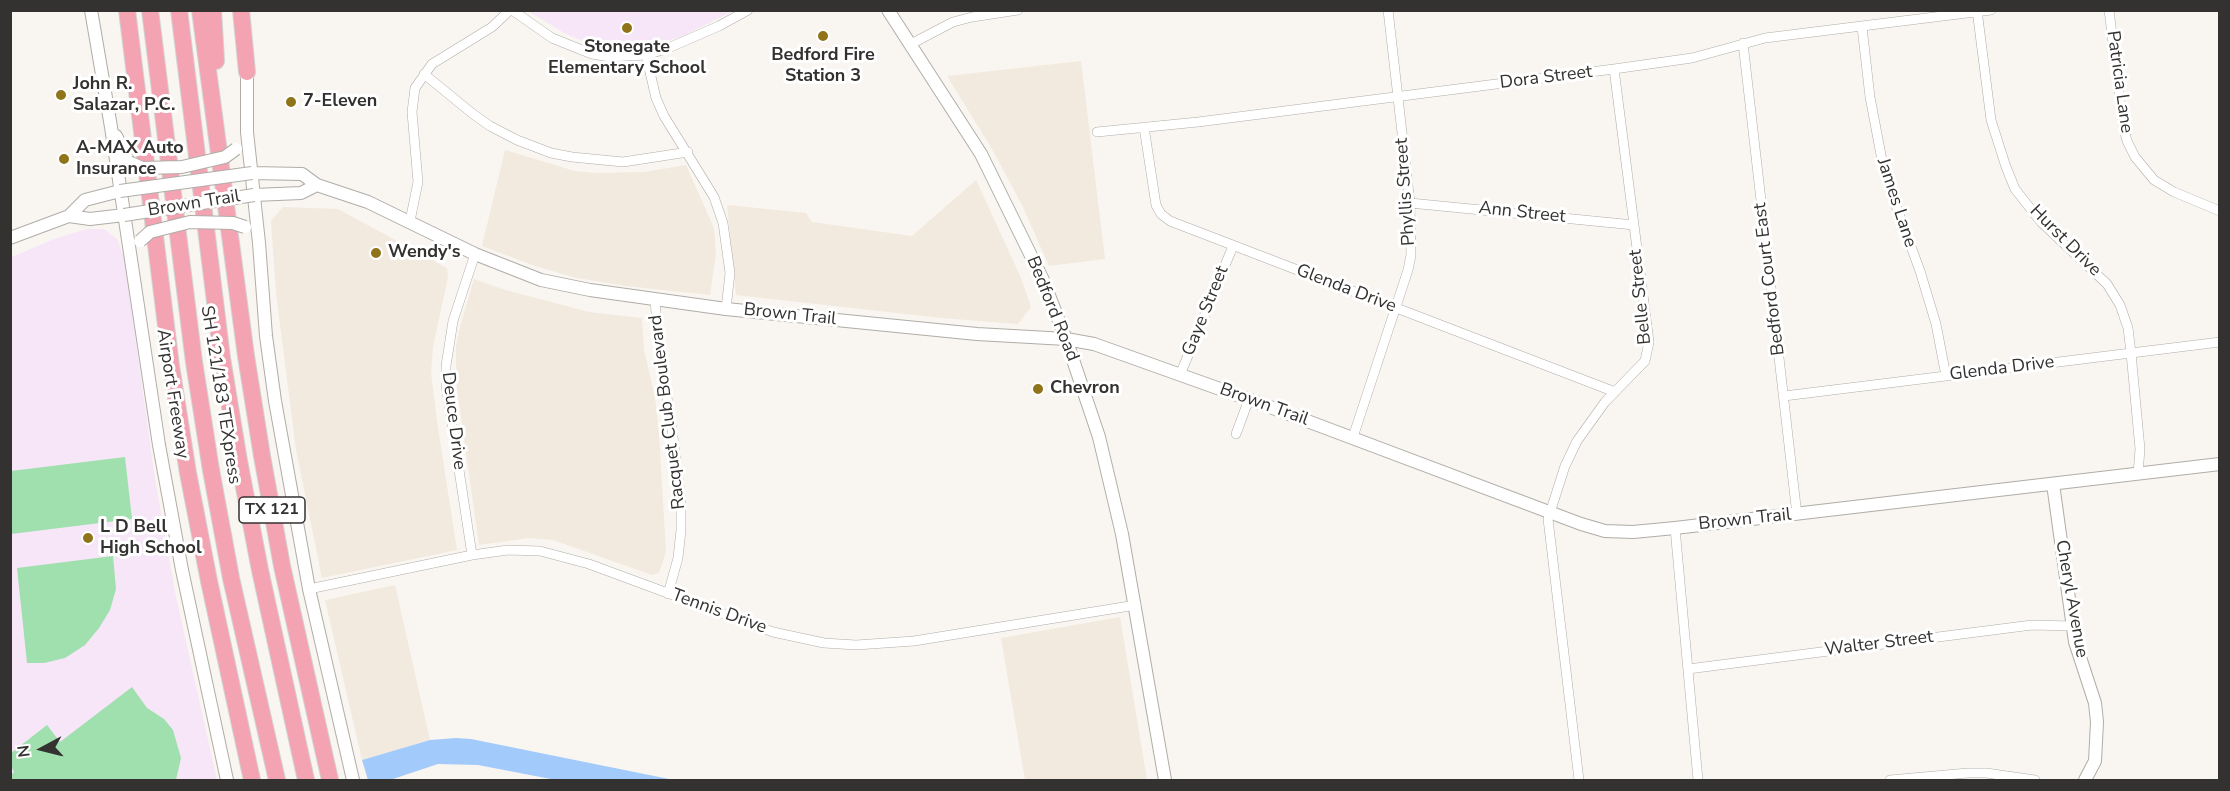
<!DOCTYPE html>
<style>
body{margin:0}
#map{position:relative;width:2230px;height:791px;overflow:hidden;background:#f9f5f0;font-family:"Nunito Sans",sans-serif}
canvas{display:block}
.frame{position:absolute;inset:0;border:12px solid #333230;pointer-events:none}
.north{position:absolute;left:12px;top:719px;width:60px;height:60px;-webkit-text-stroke:4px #fff;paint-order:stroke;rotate:263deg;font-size:16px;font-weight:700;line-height:24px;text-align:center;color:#333230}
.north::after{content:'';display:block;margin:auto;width:21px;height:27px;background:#333230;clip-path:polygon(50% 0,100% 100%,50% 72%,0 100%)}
</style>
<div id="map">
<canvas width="2230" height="791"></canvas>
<div class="frame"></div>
<div class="north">N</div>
</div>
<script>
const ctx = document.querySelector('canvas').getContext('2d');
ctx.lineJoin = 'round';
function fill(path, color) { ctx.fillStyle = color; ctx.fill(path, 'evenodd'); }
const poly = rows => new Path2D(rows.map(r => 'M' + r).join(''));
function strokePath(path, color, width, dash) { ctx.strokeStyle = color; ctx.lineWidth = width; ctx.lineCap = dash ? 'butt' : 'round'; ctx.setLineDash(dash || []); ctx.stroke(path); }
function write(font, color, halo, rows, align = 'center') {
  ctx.font = font + ' "Nunito Sans",sans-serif'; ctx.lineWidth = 6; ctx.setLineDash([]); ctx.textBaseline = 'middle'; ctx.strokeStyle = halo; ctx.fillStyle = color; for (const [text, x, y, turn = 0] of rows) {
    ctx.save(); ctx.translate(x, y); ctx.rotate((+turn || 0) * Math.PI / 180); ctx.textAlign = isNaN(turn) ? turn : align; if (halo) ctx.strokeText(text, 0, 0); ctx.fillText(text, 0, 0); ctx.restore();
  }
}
fill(poly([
 [1081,61,1105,259,1049,266,1022,205,992,149,947,76],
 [505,150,575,171,595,173,644,172,686,165,714,228,716,253,710,295,626,286,577,278,535,266,482,246],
 [976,180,1021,278,1031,307,1018,324,941,318,736,295,727,205,806,213,812,222,912,236],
 [283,207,338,209,447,268,448,277,433,347,431,373,438,428,457,550,322,578,296,450,276,293,271,221],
 [474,279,502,289,589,312,642,318,644,350,655,397,659,433,666,552,659,573,652,575,553,540,529,538,479,545,456,382,456,346,461,323],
 [395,585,430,740,362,760,325,600],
 [1120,617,1147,780,1025,780,1001,638]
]), '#f2eade');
fill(poly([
 [528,11,733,11,683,36,651,45,621,49,593,45,566,34],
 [87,229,104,229,117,239,124,257,155,479,176,597,217,780,11,780,10,258,54,239]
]), '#f6e6f8');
fill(poly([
 [125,457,132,519,11,534,11,471],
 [113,556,116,589,110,610,99,628,85,645,65,658,44,663,27,663,17,568],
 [132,687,147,708,164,719,173,730,181,758,176,780,11,780,11,775,14,772,11,766,11,753,47,725,60,742]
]), '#a0dfae');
fill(poly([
 [456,738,471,739,674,780,556,780,478,765,438,764,390,780,368,780,362,760,430,740]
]), '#a2cbfb');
const street = poly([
 [512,10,552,38,592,54,610,57,646,55,666,49,719,26,748,10],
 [1977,10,1991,120,2006,167,2015,189,2041,222,2107,284,2120,305,2128,328,2131,353,2140,449,2138,474],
 [2109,10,2123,125,2127,141,2135,157,2154,180,2174,192,2220,211],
 [1862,27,1870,97,1885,176,1920,271,1936,324,1946,376],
 [1743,43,1797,515],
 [909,45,953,22,972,17,1018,10],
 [646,55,656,98,664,116,714,197,723,223,730,273,726,309],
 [424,74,473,114,490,126,517,140,551,153,572,157,623,162,688,152],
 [1144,127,1156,205,1161,214,1170,221,1615,392],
 [1097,132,1198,122,1614,69,1692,58,1765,38,1991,10],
 [1410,203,1634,225],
 [410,221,418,182,412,112,415,88,432,64,492,27,510,10],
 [655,300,658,337,673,437,681,501,681,530,678,558,668,594],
 [1180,375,1233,246],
 [1784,396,2220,342],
 [1236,434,1249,399],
 [1353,437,1408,270,1411,255,1410,203,1388,10],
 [1675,528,1698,780],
 [472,555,446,385,446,366,453,321,475,254],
 [309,589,472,555,508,550,540,551,589,564,773,632,824,643,856,645,914,641,1136,605],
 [1688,669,2032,625,2072,626],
 [1579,780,1548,519,1565,466,1577,441,1605,402,1645,361,1649,342,1614,69],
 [1890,780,1968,773,1986,773,2035,780]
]);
const secondary = poly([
 [91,10,111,127,159,445,182,570,227,780],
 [888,10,981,154,1043,280,1066,339,1099,437,1122,534,1165,780],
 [247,65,247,132,259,243,266,336,275,401,309,589,353,780],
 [116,136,129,162],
 [252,173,302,174,317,185,368,202,475,254,541,280,590,290,726,309,977,334,1066,339,1094,344,1262,404,1581,524,1605,531,1633,532,1675,528,2220,464],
 [254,195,301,193,317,185],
 [69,216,85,200,120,191],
 [10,238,69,216,90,219,124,215],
 [2053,484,2075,642,2095,703,2097,722,2095,761,2085,780]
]);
const highway = poly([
 [127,10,171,366,188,473,209,581,252,780],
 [150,10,194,362,211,470,231,578,277,780],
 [179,10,222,358,239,461,260,570,306,780],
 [200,10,246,356,262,456,282,566,330,780],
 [213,10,216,61],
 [241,10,247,72]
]);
strokePath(street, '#b0ada8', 10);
strokePath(secondary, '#b0ada8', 14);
strokePath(highway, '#d2d2d1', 18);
strokePath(street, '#fff', 9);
strokePath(secondary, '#fff', 12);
strokePath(highway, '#f4a3b2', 16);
const secondaryBridge = poly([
 [129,162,142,168,182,167,225,157,236,149],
 [120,191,252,173],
 [124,215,254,195],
 [140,241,150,232,190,222,233,223,245,227]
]);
strokePath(secondaryBridge, '#b0ada8', 14, []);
strokePath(secondaryBridge, '#fff', 12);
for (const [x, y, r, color] of [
 [627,28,6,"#907419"],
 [823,36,6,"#907419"],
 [61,95,6,"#907419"],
 [291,102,6,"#907419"],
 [64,159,6,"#907419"],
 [376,253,6,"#907419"],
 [1038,389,6,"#907419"],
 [88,538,6,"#907419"]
]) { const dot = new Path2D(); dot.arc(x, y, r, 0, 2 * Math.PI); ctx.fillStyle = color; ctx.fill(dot); strokePath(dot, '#fff', 2); }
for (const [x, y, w] of [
 [272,510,66]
]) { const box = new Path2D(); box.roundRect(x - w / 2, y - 13, w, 26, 4.5); ctx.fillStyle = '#fff'; ctx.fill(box); strokePath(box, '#333230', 1.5); }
write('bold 16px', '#333230', null, [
 ["TX 121",272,510]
]);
write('bold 18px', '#333230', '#fff', [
 ["Stonegate",627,48,"center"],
 ["Elementary School",627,69,"center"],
 ["Bedford Fire",823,56,"center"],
 ["Station 3",823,77,"center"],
 ["John R.",73,85],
 ["Salazar, P.C.",73,106],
 ["7-Eleven",303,102],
 ["A-MAX Auto",76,149],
 ["Insurance",76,170],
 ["Wendy's",388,253],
 ["Chevron",1050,389],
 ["L D Bell",100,528],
 ["High School",100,549]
], 'left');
write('18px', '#333230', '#fff', [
 ["Dora Street",1546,78,-7],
 ["Patricia Lane",2119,82,82],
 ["Phyllis Street",1406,192,-94],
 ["James Lane",1896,203,72],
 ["Brown Trail",194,204,-9],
 ["Ann Street",1522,213,6],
 ["Hurst Drive",2065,241,45],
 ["Bedford Court East",1770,279,-97],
 ["Glenda Drive",1346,289,21],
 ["Belle Street",1641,297,-96],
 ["Bedford Road",1052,309,68],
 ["Gaye Street",1206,311,-68],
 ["Brown Trail",790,315,6],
 ["Glenda Drive",2002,369,-7],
 ["Airport Freeway",172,394,81],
 ["SH 121/183 TEXpress",220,395,81],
 ["Brown Trail",1264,405,20],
 ["Racquet Club Boulevard",668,412,-97],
 ["Deuce Drive",453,421,83],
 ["Brown Trail",1745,520,-6],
 ["Cheryl Avenue",2071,599,80],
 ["Tennis Drive",719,612,20],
 ["Walter Street",1879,644,-7]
]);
</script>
